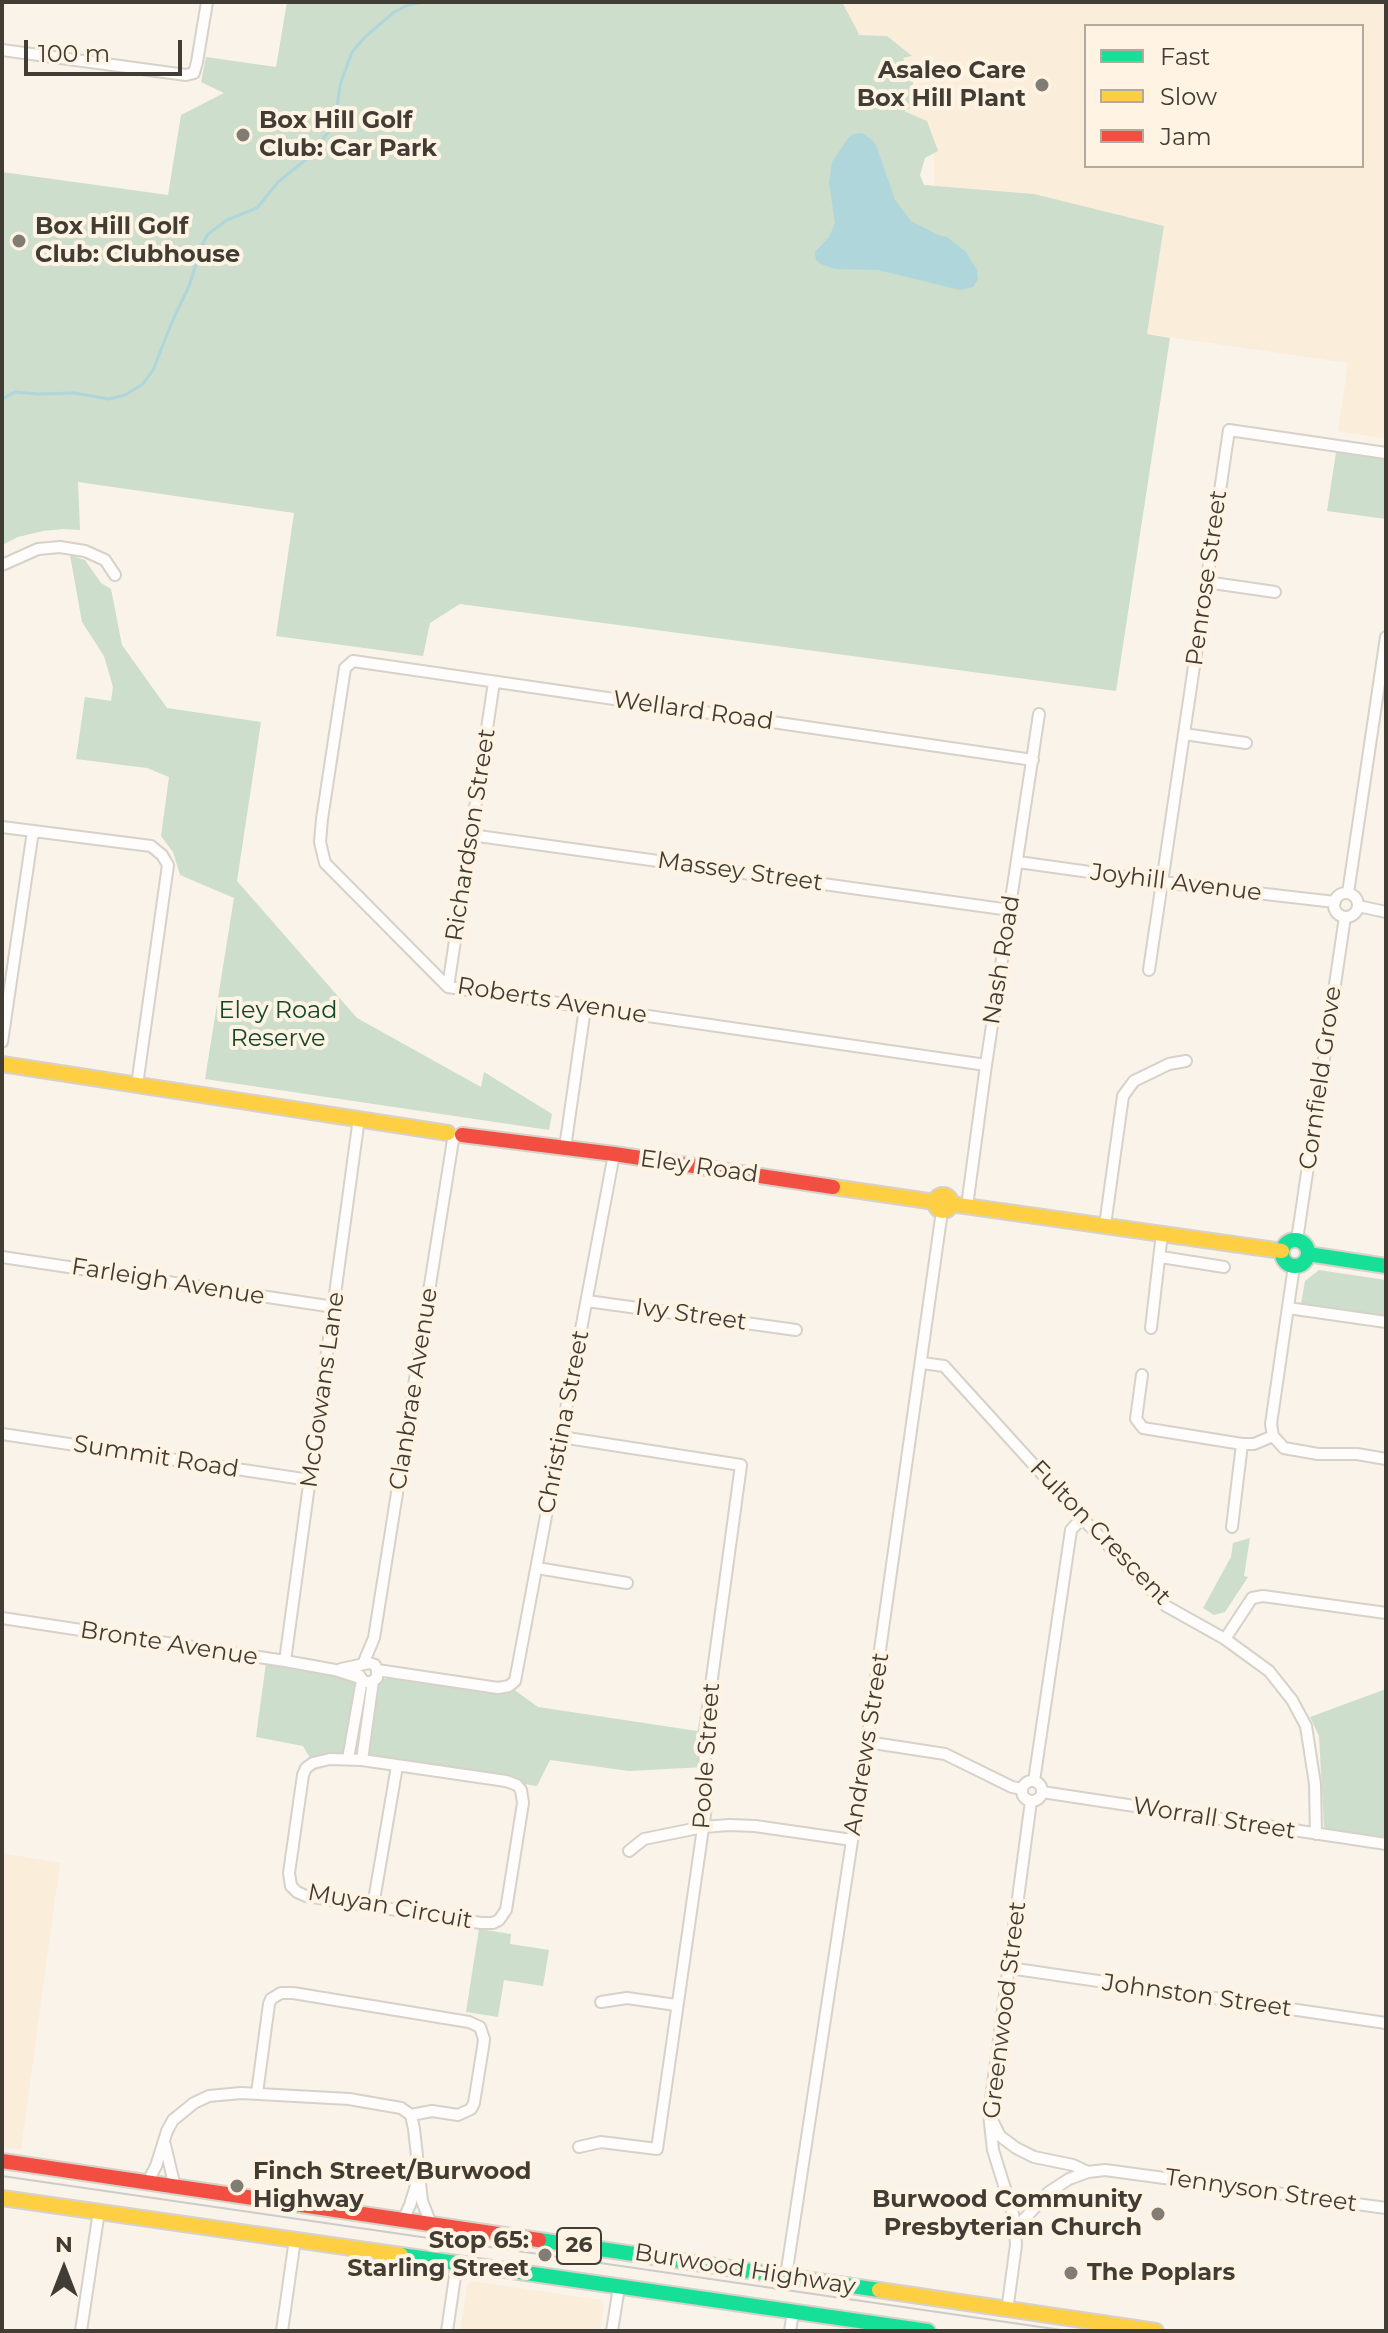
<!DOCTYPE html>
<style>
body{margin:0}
#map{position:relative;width:1388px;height:2333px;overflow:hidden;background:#f9f3ea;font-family:Montserrat,sans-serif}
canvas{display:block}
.frame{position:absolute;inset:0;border:4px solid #413c34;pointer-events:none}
.legend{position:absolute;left:1084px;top:24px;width:280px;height:144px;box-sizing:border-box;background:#fff4e4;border:2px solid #b3aa9e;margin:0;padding:10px 14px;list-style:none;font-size:24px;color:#413c34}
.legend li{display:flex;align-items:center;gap:16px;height:40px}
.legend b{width:40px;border:2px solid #b3aa9e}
.north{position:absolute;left:24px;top:2229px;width:80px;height:80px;-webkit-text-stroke:6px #fff4e4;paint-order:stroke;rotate:0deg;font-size:22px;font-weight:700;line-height:32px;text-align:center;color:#413c34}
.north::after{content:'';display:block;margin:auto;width:28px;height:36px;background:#413c34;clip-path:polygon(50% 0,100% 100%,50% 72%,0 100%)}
.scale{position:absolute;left:24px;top:40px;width:158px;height:36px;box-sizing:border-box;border:4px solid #413c34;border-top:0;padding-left:10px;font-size:24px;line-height:28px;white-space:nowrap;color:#413c34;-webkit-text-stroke:6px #fff4e4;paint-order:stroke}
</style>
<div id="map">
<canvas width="1388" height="2333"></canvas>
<div class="frame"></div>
<ul class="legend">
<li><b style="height:10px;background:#16e098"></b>Fast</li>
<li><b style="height:10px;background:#ffcf43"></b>Slow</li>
<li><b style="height:10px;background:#f24e42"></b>Jam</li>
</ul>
<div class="north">N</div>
<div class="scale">100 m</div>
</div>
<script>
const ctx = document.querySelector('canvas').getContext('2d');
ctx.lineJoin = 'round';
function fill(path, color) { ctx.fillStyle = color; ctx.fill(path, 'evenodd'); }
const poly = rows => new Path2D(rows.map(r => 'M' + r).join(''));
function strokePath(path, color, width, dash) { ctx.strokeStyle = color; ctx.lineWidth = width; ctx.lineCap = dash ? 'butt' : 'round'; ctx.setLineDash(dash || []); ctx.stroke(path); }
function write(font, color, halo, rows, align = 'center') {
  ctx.font = font + ' Montserrat,sans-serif'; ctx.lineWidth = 8; ctx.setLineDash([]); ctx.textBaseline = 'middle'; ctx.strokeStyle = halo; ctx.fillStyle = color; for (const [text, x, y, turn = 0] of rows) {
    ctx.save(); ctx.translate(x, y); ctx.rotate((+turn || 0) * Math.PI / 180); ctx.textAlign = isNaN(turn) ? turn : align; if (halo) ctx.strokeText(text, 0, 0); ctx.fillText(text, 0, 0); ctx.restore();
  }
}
fill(poly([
 [837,2,1386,2,1386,439,1338,431,1348,363,1147,334,1034,194,934,187,934,140,903,110,851,35],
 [1086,26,1362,26,1362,166,1086,166],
 [2,1853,60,1863,21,2150,2,2147],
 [473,2281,601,2300,604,2303,600,2331,460,2331,467,2285]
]), '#faeedb');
fill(poly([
 [287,2,842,2,859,34,857,35,887,36,912,56,903,58,913,82,911,108,904,111,927,121,938,151,925,158,920,175,924,185,1034,194,1164,226,1147,334,1170,338,1116,691,460,604,430,623,423,656,276,636,294,513,78,482,80,530,63,529,43,531,18,537,2,545,2,172,168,195,181,115,224,93,201,82,206,57,276,67],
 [1337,446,1386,453,1386,519,1327,511],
 [70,555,85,560,101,583,111,589,122,645,167,708,261,722,237,881,357,1018,481,1087,484,1072,552,1114,549,1130,205,1079,234,898,180,875,173,852,161,836,169,777,147,768,76,759,85,697,111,701,113,687,104,656,82,622],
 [1319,1270,1386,1280,1386,1316,1301,1304,1305,1281],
 [1250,1538,1244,1576,1248,1577,1225,1612,1214,1615,1203,1608,1231,1557,1233,1543],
 [266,1663,375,1680,413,1675,509,1686,538,1707,704,1732,704,1767,629,1771,550,1760,537,1786,397,1766,313,1763,303,1746,256,1737],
 [1386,1689,1386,1838,1324,1828,1319,1736,1310,1717],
 [479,1929,511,1934,510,1944,549,1950,543,1986,504,1980,498,2017,466,2012]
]), '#cddecc');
fill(poly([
 [862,133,871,139,876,145,895,200,911,221,938,235,947,237,966,252,977,270,978,279,973,287,960,290,878,270,835,269,821,264,816,260,815,252,829,237,835,223,829,183,832,162,849,137,853,134]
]), '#afd6db');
strokePath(poly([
 [2,399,15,392,38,394,74,393,109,399,125,395,143,384,153,370,172,322,189,286,202,245,208,234,227,220,257,208,278,182,309,157,335,123,340,85,352,52,365,37,394,12,408,5,424,2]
]), '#afd6db', 3);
const street = poly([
 [2,50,186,75,194,73,197,62,207,2],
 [2,565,38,549,60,547,85,551,105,560,115,575],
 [1206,582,1275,592],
 [1184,734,1246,743],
 [2,827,151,846,162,855,168,865,137,1085],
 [471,835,1010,910],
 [1018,862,1161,882,1335,902],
 [1348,893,1386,637],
 '1334 905a12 12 0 1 1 24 0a12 12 0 1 1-24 0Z',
 [1358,906,1386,912],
 [1149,970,1229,430,1386,453],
 [448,987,494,682],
 [2,1042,33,831],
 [986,1065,448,987,325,863,320,842,322,819,345,668,353,661,1033,760],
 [565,1148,585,1008],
 [967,1206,986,1065,1039,714],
 [1105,1225,1123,1096,1134,1081,1169,1064,1186,1061],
 [1297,1240,1345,917],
 [2,1257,334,1307],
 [1161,1257,1224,1267],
 [587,1301,796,1330],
 [1288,1308,1386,1322],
 [1151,1328,1162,1233],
 [922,1363,944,1366,1082,1518,1166,1606,1225,1639,1269,1671,1292,1700,1306,1726,1315,1784,1316,1834],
 [1142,1375,1136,1419,1143,1428,1242,1444,1254,1444,1273,1436],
 [2,1434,310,1480],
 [1273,1436,1271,1424,1294,1266],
 [1273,1436,1284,1448,1318,1454,1357,1454,1386,1459],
 [561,1437,741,1465,704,1737,706,1807,657,2149,601,2142,579,2147],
 [1232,1527,1242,1444],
 [537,1568,627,1583],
 [2,1618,285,1661,335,1670,360,1678],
 [1225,1639,1252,1598,1263,1596,1386,1613],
 [285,1661,359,1118],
 [363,1664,374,1638,453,1140],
 [341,1669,369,1663,375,1665,377,1670,377,1678,371,1682,364,1682,359,1675],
 [377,1670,498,1688,509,1686,515,1681,614,1154],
 [867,1742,945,1754,1012,1787,1022,1789],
 [330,1759,362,1760,506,1781,517,1785,521,1790,523,1803,506,1910,499,1920,493,1923,481,1923,306,1896,297,1892,291,1886,289,1873,303,1775,306,1768,313,1763,330,1759],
 [348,1759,362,1680],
 [362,1760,373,1681],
 '1022 1791a10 10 0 1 1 20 0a10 10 0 1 1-20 0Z',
 [1034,1781,1071,1530,1082,1518],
 [1042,1792,1386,1844],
 [629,1851,644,1839,703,1827,729,1825,755,1826,852,1840],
 [373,1906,397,1766],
 [1009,1968,1386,2023],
 [601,2002,627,1998,676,2005],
 [257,2093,269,2004,271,1999,281,1993,293,1993,469,2022,480,2027,484,2039,483,2047,474,2103,471,2109,458,2115,432,2111,411,2115],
 [992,2120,1000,2136,1016,2148,1034,2157,1073,2165,1088,2172],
 [165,2145,175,2187],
 [147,2183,156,2166,167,2131,173,2120,194,2103,209,2096,241,2093,349,2099,401,2108,411,2115,414,2129,422,2201,431,2224],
 [403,2220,410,2205,417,2182],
 [1015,2229,1049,2192,1069,2179,1088,2172,1105,2170,1386,2208],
 [786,2276,867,1742,942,1211],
 [1007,2311,1016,2245,1015,2229,1013,2214,993,2150,989,2114,1031,1801],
 [81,2331,99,2211],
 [282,2331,295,2239],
 [447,2331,457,2263],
 [612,2331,619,2287],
 [790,2331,793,2312]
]);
const fast = poly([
 '1282 1253a13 13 0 1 1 26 0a13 13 0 1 1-26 0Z',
 [1308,1254,1386,1266],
 [539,2240,879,2290],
 [401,2255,928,2331]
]);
const slow = poly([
 [2,1064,448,1133],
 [833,1187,935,1202],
 '935 1203a8 8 0 1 1 16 0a8 8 0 1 1-16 0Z',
 [951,1204,1282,1251],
 [2,2198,401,2255],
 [879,2290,1156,2331]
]);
const jam = poly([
 [462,1135,614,1154,833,1187],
 [2,2161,539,2240]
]);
strokePath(street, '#d6d1c9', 14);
strokePath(fast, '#d6d1c9', 18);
strokePath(slow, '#d6d1c9', 18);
strokePath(jam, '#d6d1c9', 18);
strokePath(street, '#fefdfc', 10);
strokePath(fast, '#16e098', 14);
strokePath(slow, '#ffcf43', 14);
strokePath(jam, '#f24e42', 14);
strokePath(poly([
 [2,2176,1068,2331]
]), '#cdcbc9', 2);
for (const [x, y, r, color] of [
 [1042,85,8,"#817c74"],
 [243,135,8,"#817c74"],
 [19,241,8,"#817c74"],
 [237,2186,8,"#817c74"],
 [1158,2214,8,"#817c74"],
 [545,2255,8,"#817c74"],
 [1071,2273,8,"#817c74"]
]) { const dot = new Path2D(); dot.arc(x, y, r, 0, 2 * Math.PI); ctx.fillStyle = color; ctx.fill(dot); strokePath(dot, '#fff4e4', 3); }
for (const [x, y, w] of [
 [579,2246,44]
]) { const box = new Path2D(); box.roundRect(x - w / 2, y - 18, w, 36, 6); ctx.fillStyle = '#fff4e4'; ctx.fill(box); strokePath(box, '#413c34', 2); }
write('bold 22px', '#413c34', null, [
 ["26",579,2246]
]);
write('bold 24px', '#413c34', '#fff4e4', [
 ["Asaleo Care",1026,71,"right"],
 ["Box Hill Plant",1026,99,"right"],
 ["Box Hill Golf",259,121],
 ["Club: Car Park",259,149],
 ["Box Hill Golf",35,227],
 ["Club: Clubhouse",35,255],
 ["Finch Street/Burwood",253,2172],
 ["Highway",253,2200],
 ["Burwood Community",1142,2200,"right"],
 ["Presbyterian Church",1142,2228,"right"],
 ["Stop 65:",529,2241,"right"],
 ["Starling Street",529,2269,"right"],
 ["The Poplars",1087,2273]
], 'left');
write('24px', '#413c34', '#fff4e4', [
 ["Penrose Street",1207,578,-82],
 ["Wellard Road",693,711,8],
 ["Richardson Street",471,835,-81],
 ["Massey Street",740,872,8],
 ["Joyhill Avenue",1176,883,7],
 ["Nash Road",1002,960,-81],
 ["Roberts Avenue",552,1001,9],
 ["Cornfield Grove",1321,1078,-82],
 ["Eley Road",699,1167,8],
 ["Farleigh Avenue",168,1282,9],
 ["Ivy Street",691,1315,8],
 ["Clanbrae Avenue",414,1389,-81],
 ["McGowans Lane",323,1390,-82],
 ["Christina Street",564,1422,-79],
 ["Summit Road",156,1457,9],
 ["Fulton Crescent",1100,1533,46],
 ["Bronte Avenue",169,1644,9],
 ["Andrews Street",867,1744,-81],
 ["Poole Street",707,1756,-86],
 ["Worrall Street",1214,1819,9],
 ["Muyan Circuit",390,1907,10],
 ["Johnston Street",1197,1996,8],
 ["Greenwood Street",1005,2010,-83],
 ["Tennyson Street",1261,2191,8],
 ["Burwood Highway",745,2270,9]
]);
write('24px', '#14472b', '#fff4e4', [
 ["Eley Road",278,1011],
 ["Reserve",278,1039]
]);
</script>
